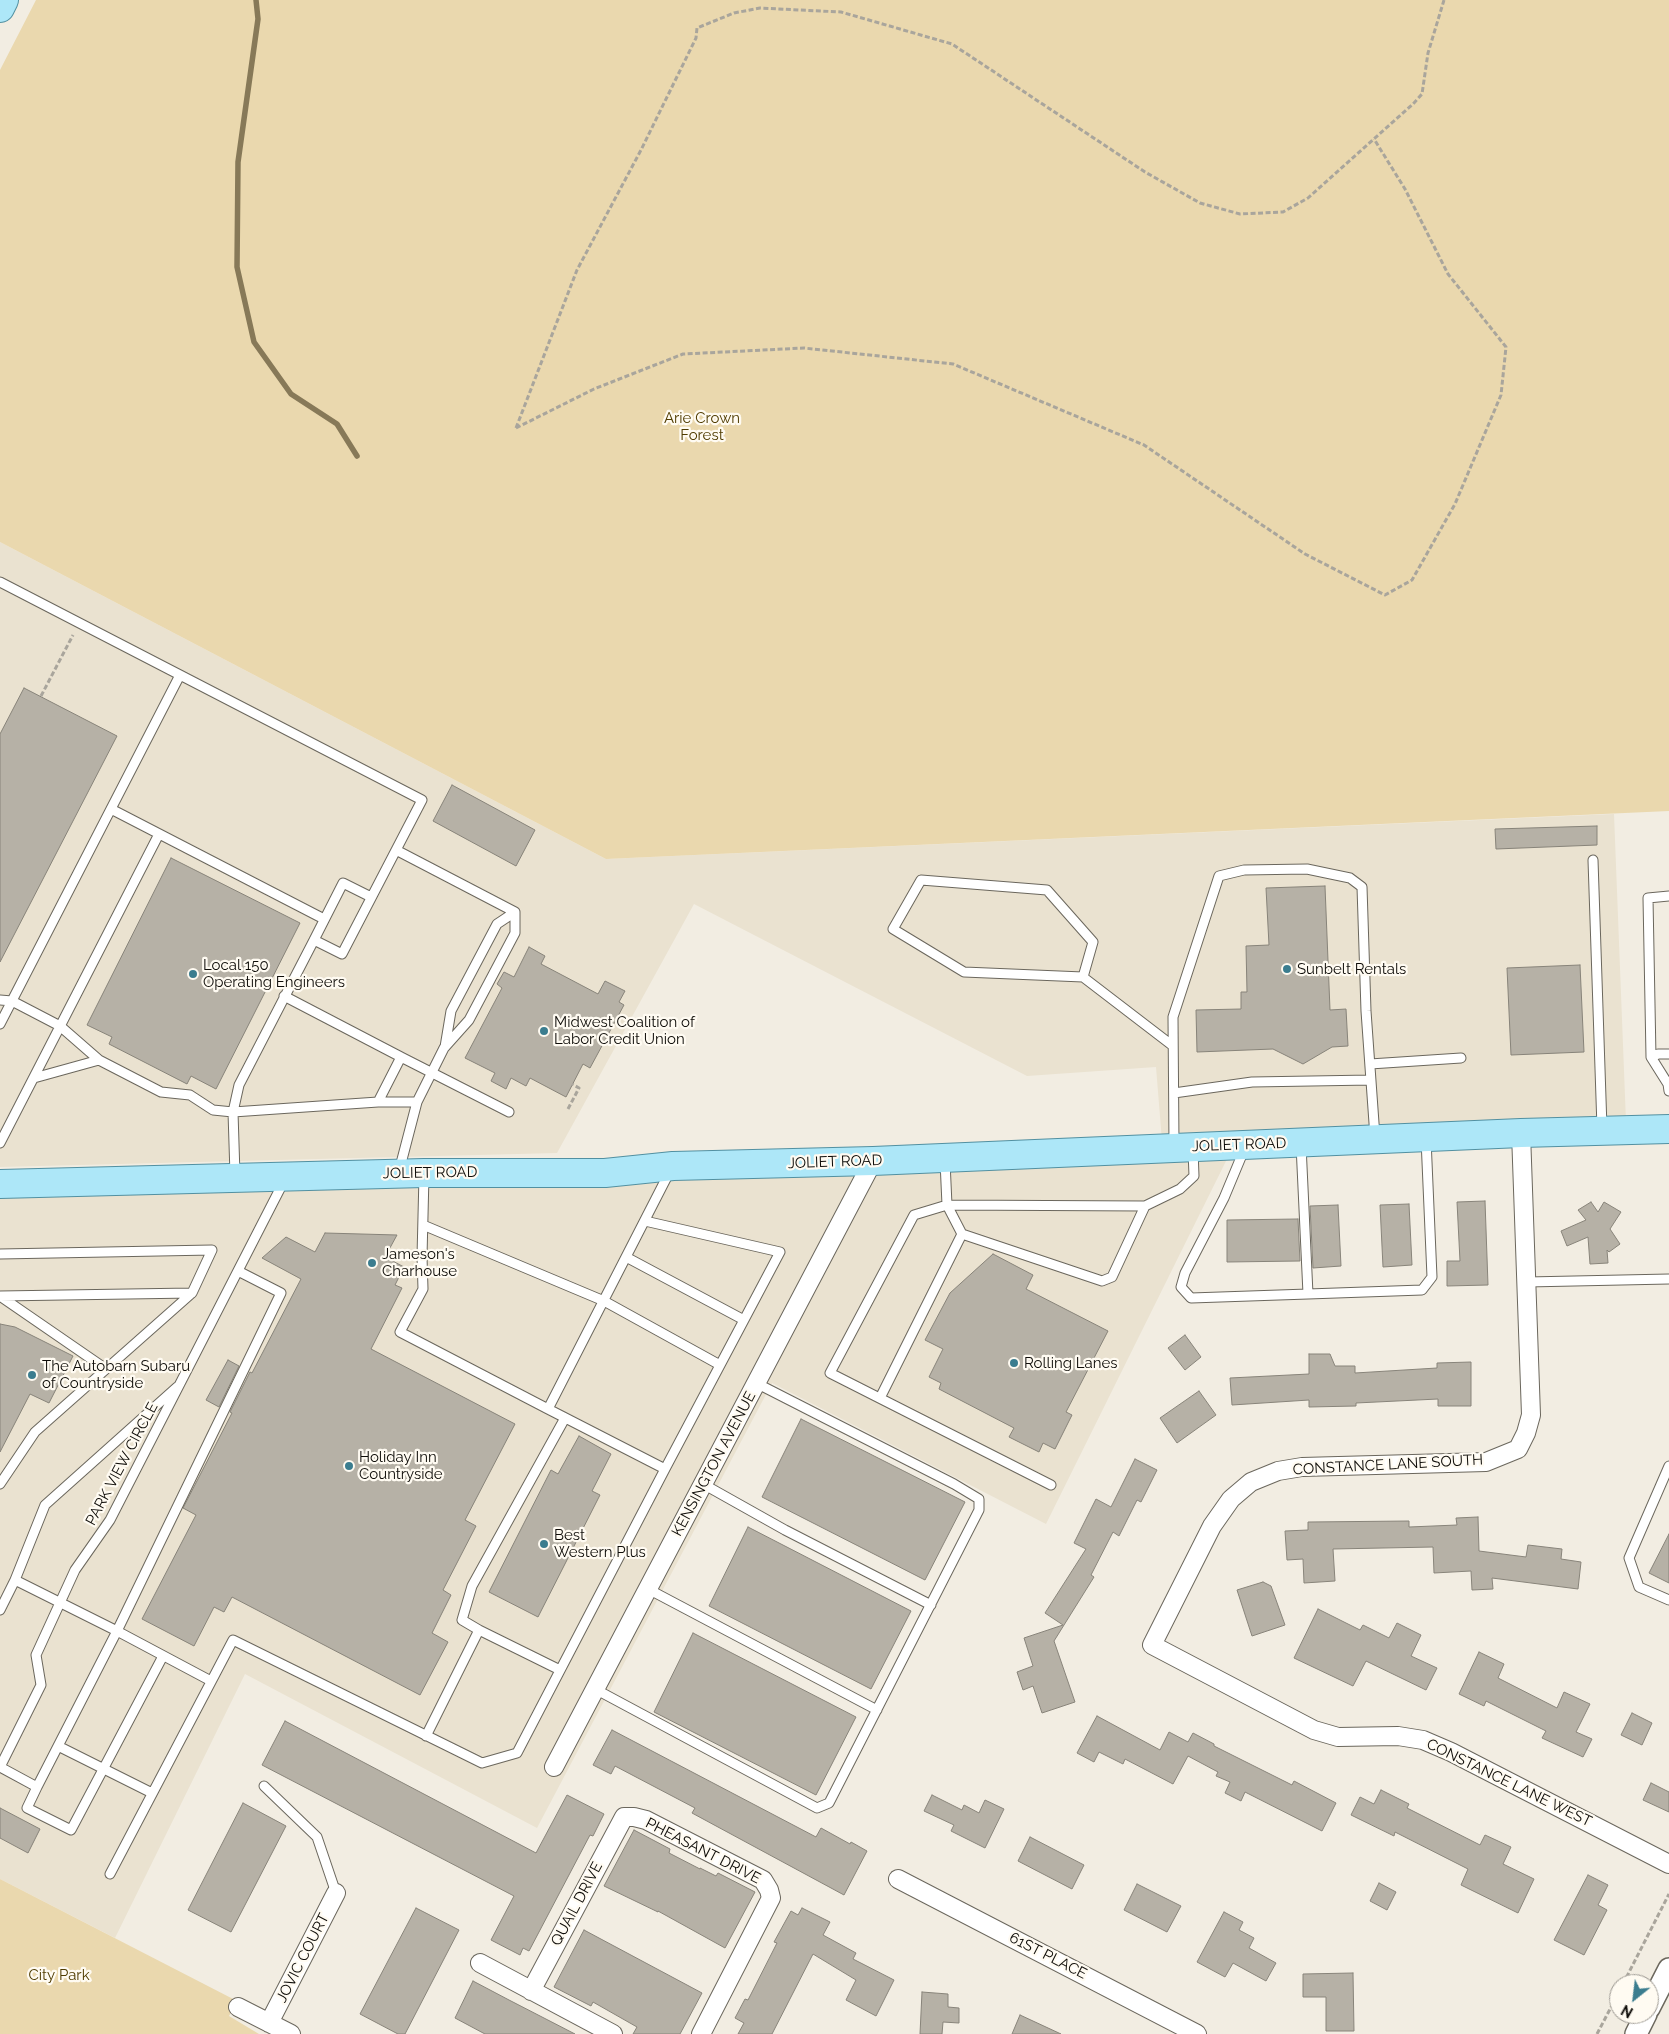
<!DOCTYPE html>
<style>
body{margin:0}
#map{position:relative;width:1669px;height:2034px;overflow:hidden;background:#f2ede2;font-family:Raleway,sans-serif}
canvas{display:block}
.north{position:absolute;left:1609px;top:1974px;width:50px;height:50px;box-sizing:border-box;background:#fffbf2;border:1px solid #9f9b94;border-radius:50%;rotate:209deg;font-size:14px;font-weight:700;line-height:20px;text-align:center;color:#0e0c08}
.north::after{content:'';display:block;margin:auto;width:18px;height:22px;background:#3b7d8f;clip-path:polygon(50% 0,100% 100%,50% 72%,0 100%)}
</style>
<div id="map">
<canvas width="1669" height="2034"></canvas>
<div class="north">N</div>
</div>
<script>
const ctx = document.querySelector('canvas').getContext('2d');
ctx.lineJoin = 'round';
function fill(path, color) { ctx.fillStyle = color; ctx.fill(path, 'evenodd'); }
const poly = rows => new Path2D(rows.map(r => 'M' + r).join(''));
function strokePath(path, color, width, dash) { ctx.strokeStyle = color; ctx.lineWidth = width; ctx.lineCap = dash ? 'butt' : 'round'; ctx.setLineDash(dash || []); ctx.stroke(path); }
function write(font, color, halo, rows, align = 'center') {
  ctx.font = font + ' Raleway,sans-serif'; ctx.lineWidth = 4.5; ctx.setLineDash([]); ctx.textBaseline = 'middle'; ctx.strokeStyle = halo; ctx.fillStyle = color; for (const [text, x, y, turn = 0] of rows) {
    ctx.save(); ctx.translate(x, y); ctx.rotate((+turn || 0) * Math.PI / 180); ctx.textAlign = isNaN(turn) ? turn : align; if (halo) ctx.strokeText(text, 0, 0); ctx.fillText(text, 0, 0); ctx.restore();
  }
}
fill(poly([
 [0,542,606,859,1614,814,1626,1122,1162,1141,1156,1067,1027,1076,694,904,557,1153,0,1167],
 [1230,1153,1046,1524,772,1383,537,1828,245,1674,115,1938,0,1879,0,1189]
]), '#eae2d0');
fill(poly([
 [36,0,1669,0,1669,811,606,859,0,542,0,70],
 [0,1879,237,2001,229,2016,259,2034,0,2034]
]), '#ead8ae');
strokePath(poly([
 [256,0,258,19,238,162,237,267,254,342,291,394,337,424,357,456]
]), '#877958', 5.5);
const building = poly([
 [24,688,117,736,0,962,0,734,24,688],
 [452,785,535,830,516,866,433,821,452,785],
 [1597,826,1597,845,1496,849,1495,829,1597,826],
 [171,858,300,923,216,1089,191,1076,187,1084,109,1044,112,1037,87,1025,171,858],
 [1325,886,1330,1010,1346,1009,1348,1046,1332,1047,1303,1064,1273,1049,1197,1052,1196,1010,1241,1009,1241,992,1247,992,1246,946,1269,945,1266,888,1325,886],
 [529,947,545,956,541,964,598,994,605,981,625,991,619,1002,624,1005,590,1068,583,1064,566,1097,530,1078,526,1086,511,1078,506,1089,491,1081,495,1073,465,1058,502,988,497,984,504,972,514,977,529,947],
 [1580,965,1584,1052,1511,1055,1507,968,1580,965],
 [1485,1201,1488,1285,1447,1286,1447,1261,1460,1261,1457,1202,1485,1201],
 [1591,1202,1598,1212,1604,1202,1621,1212,1610,1229,1620,1244,1609,1252,1607,1250,1608,1263,1590,1264,1588,1237,1567,1246,1561,1231,1586,1220,1578,1210,1591,1202],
 [1409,1204,1412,1265,1383,1267,1380,1205,1409,1204],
 [1338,1205,1341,1266,1313,1268,1310,1206,1338,1205],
 [1298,1219,1300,1261,1227,1262,1227,1220,1298,1219],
 [325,1233,397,1235,385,1257,404,1267,395,1285,402,1288,371,1349,515,1424,465,1520,476,1526,443,1590,451,1595,432,1633,448,1642,420,1695,232,1597,224,1612,214,1607,194,1646,142,1619,196,1515,183,1508,232,1413,230,1412,250,1372,252,1373,301,1279,262,1258,286,1237,315,1252,325,1233],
 [993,1254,1033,1275,1026,1289,1108,1331,1066,1412,1072,1415,1055,1449,1043,1443,1039,1452,1009,1437,1014,1428,939,1389,941,1383,929,1377,943,1349,925,1340,950,1293,993,1254],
 [0,1324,15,1327,73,1356,49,1403,30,1394,0,1452,0,1324],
 [1185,1335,1201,1357,1185,1370,1168,1348,1185,1335],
 [1309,1354,1330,1354,1335,1366,1355,1366,1355,1373,1437,1368,1437,1363,1471,1362,1471,1406,1438,1406,1438,1399,1356,1403,1356,1406,1309,1407,1309,1400,1232,1405,1230,1378,1309,1374,1309,1354],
 [228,1360,239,1366,219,1407,206,1400,228,1360],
 [1199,1391,1216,1415,1177,1443,1160,1418,1199,1391],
 [801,1419,965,1502,925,1580,762,1497,801,1419],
 [579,1436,611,1454,592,1491,600,1495,538,1617,489,1592,551,1470,558,1474,579,1436],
 [1135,1459,1157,1470,1141,1502,1137,1500,1119,1536,1113,1532,1091,1575,1094,1577,1054,1641,1075,1702,1042,1713,1033,1686,1023,1690,1017,1672,1033,1666,1024,1638,1063,1625,1045,1613,1086,1549,1074,1543,1096,1499,1111,1507,1135,1459],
 [1478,1517,1479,1551,1526,1557,1528,1545,1562,1549,1561,1559,1581,1562,1578,1589,1492,1578,1493,1589,1472,1590,1471,1571,1434,1573,1433,1547,1333,1549,1335,1581,1304,1583,1303,1559,1287,1560,1285,1531,1308,1530,1308,1522,1409,1521,1409,1527,1457,1525,1456,1518,1478,1517],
 [748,1527,911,1611,871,1689,709,1606,748,1527],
 [1669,1534,1669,1583,1649,1573,1669,1534],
 [1263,1582,1271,1586,1285,1625,1252,1636,1237,1590,1263,1582],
 [1318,1609,1360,1630,1363,1625,1389,1638,1397,1623,1421,1635,1411,1656,1437,1668,1426,1690,1366,1661,1353,1686,1294,1658,1318,1609],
 [693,1633,856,1717,816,1795,654,1712,693,1633],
 [1479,1652,1504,1664,1498,1678,1557,1708,1564,1692,1590,1704,1576,1732,1592,1739,1583,1757,1542,1738,1546,1731,1486,1701,1484,1706,1459,1694,1479,1652],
 [1632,1713,1652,1723,1642,1745,1621,1735,1632,1713],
 [1097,1716,1160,1750,1169,1732,1188,1742,1193,1733,1214,1744,1214,1746,1292,1785,1294,1781,1336,1803,1322,1831,1245,1792,1241,1801,1225,1793,1230,1782,1216,1776,1218,1772,1188,1756,1173,1784,1125,1759,1123,1764,1099,1752,1094,1762,1077,1753,1097,1716],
 [285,1721,536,1853,567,1795,604,1814,593,1836,590,1835,529,1951,523,1948,520,1955,491,1940,514,1896,262,1765,285,1721],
 [612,1730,816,1837,821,1828,850,1844,851,1842,867,1851,844,1895,692,1813,695,1808,615,1766,611,1774,593,1765,612,1730],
 [1651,1783,1669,1792,1669,1812,1643,1800,1651,1783],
 [1381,1790,1409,1804,1407,1808,1480,1845,1485,1835,1511,1847,1503,1864,1534,1879,1518,1913,1461,1885,1468,1869,1395,1832,1394,1836,1351,1815,1360,1797,1374,1804,1381,1790],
 [932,1795,962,1810,964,1805,979,1813,985,1800,1004,1809,985,1848,951,1831,954,1825,924,1811,932,1795],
 [243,1803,286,1826,231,1932,188,1910,243,1803],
 [0,1808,40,1829,28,1853,0,1838,0,1808],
 [634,1830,670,1849,669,1853,700,1869,700,1868,716,1876,718,1873,755,1892,725,1948,658,1911,658,1912,604,1886,634,1830],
 [1030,1837,1084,1865,1072,1889,1018,1861,1030,1837],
 [1588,1875,1608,1885,1598,1905,1607,1910,1584,1955,1554,1940,1588,1875],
 [1379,1883,1396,1892,1387,1910,1370,1901,1379,1883],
 [1137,1884,1181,1906,1167,1932,1124,1910,1137,1884],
 [416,1908,459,1930,405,2034,398,2034,360,2014,416,1908],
 [802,1908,830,1922,823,1935,856,1953,853,1959,894,1980,876,2016,846,2000,856,1980,813,1954,772,2034,738,2034,744,2023,735,2018,745,1999,748,2000,777,1943,774,1942,791,1911,798,1915,802,1908],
 [1224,1912,1243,1922,1239,1930,1254,1938,1249,1948,1276,1963,1266,1981,1233,1963,1225,1977,1197,1962,1224,1912],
 [584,1930,702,1993,680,2034,633,2034,637,2027,593,2002,591,2006,554,1987,584,1930],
 [1353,1973,1354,2031,1326,2031,1326,1997,1303,1997,1303,1974,1353,1973],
 [473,1981,509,2000,575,2034,485,2034,455,2018,473,1981],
 [922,1992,948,1994,948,2007,959,2008,959,2023,943,2022,942,2034,920,2034,922,1992],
 [1020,2015,1061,2034,1012,2034,1020,2015]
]);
fill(building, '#b6b1a6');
strokePath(building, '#88847a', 1);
const service = poly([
 [0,582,422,800,342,954,314,940,239,1085,233,1112,235,1175],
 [111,809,324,919],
 [396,850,515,912],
 [1593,860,1602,1128],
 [1669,896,1648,898,1651,1057,1668,1084,1669,1091],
 [314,940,343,883,371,897],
 [1083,977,1093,942,1047,890,921,880,893,929,964,972,1083,977,1173,1046],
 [284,996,401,1057,378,1102],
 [0,1000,12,1001,60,1026,99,1060,161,1092,190,1095,213,1110,233,1112,378,1102,417,1102],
 [0,1024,180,675],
 [445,1047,451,1011,497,924,515,912],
 [401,1057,509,1112],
 [1651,1057,1658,1054,1669,1054],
 [1370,1064,1461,1058],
 [34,1078,99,1060],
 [1174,1093,1252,1082,1371,1080],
 [0,1143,159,834],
 [1174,1145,1173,1017,1219,876,1244,870,1307,869,1350,878,1362,887,1366,1011,1375,1137],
 [1301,1145,1308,1294,1422,1290,1432,1277,1426,1139],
 [1244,1150,1224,1198,1185,1273,1181,1287,1191,1298,1308,1294],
 [945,1161,947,1205,914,1215,830,1373,1051,1485],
 [399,1171,417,1102,444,1048,469,1020,515,933,515,912],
 [424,1175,422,1257,423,1289,400,1332,548,1409],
 [645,1221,780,1252,665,1469],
 [423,1225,604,1301,720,1365],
 [962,1234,947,1205,1145,1206,1180,1189,1194,1176,1193,1150],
 [0,1254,212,1250,192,1293,0,1296],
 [626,1257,744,1320],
 [1527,1282,1669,1279],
 [0,1296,106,1369],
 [880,1398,962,1234,1102,1281,1112,1277,1145,1206],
 [1669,1466,1629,1558,1639,1587,1669,1600],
 [0,1484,35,1432,192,1293],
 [703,1484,785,1530,931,1605],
 [15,1580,45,1505,177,1387],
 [648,1589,877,1710],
 [0,1610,15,1580,117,1631,281,1293,238,1271],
 [479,1630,560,1670],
 [595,1689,817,1808,829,1803,979,1510,979,1499,954,1484,756,1383],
 [426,1736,479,1630,462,1620,472,1586,565,1418],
 [58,1746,152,1793],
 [0,1767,41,1685,36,1655,75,1570,110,1520,284,1181],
 [0,1767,37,1787,117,1631,211,1681],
 [264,1786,317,1837,336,1893],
 [37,1787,27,1808,71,1830,163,1656],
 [110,1874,233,1640,482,1763,517,1753,665,1469,548,1409,670,1171]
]);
const minor = poly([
 [1521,1133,1531,1415,1526,1433,1518,1449,1486,1462,1302,1467,1278,1471,1251,1482,1231,1499,1212,1526,1152,1645,1314,1730,1338,1737,1398,1736,1423,1740,1451,1752,1669,1864],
 [554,1767,873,1161],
 [898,1879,1197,2034],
 [480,1963,613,2034],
 [531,1991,624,1817,634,1817,646,1820,763,1880,769,1890,771,1898,701,2034],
 [238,2007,291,2034],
 [269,2023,336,1893]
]);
const tertiary = poly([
 [1649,2008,1669,1969],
 [1636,2034,1646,2014]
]);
const primary = poly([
 [0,8,4,0],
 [0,1184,424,1173,605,1173,673,1166,873,1161,1521,1133,1669,1129]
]);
strokePath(service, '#6b675d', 11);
strokePath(minor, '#6b675d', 20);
strokePath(tertiary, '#6b675d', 24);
strokePath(primary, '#5290a1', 30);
strokePath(poly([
 [516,428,594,389,683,354,804,348,953,364,1144,445,1305,554,1385,595,1412,580,1455,504,1501,395,1506,347,1448,274,1405,189,1374,139],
 [516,428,577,270,641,150,696,38,697,28,734,13,760,8,841,12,952,44,1145,172,1200,203,1240,214,1283,212,1308,198,1413,104,1422,94,1428,53,1444,0],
 [41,696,73,635],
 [568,1109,579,1088,572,1084],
 [1623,1984,1669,1894],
 [1597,2034,1619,1992]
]), '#a9a59c', 3, [5, 2.5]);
strokePath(service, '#fff', 9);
strokePath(minor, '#fff', 18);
strokePath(tertiary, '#fff', 21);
strokePath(primary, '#ade7f8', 28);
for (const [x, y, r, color] of [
 [1287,969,5,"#3b7d8f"],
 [193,974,5,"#3b7d8f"],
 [544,1031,5,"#3b7d8f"],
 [372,1263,5,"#3b7d8f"],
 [1014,1363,5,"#3b7d8f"],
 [32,1375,5,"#3b7d8f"],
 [349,1466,5,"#3b7d8f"],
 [544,1544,5,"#3b7d8f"]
]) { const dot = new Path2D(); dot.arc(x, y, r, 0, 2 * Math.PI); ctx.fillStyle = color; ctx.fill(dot); strokePath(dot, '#fffbf2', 2); }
write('15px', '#503c00', '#fffbf2', [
 ["Arie Crown",702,418],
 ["Forest",702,435],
 ["City Park",59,1975]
]);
write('15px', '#0e0c08', '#fffbf2', [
 ["Local 150",203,965],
 ["Operating Engineers",203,982],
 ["Sunbelt Rentals",1297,969],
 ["Midwest Coalition of",554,1022],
 ["Labor Credit Union",554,1039],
 ["Jameson's",382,1254],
 ["Charhouse",382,1271],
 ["Rolling Lanes",1024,1363],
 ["The Autobarn Subaru",42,1366],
 ["of Countryside",42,1383],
 ["Holiday Inn",359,1457],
 ["Countryside",359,1474],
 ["Best",554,1535],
 ["Western Plus",554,1552]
], 'left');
write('15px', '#0e0c08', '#fffbf2', [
 ["JOLIET ROAD",1239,1145,-2],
 ["JOLIET ROAD",835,1162,-2],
 ["JOLIET ROAD",430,1173,-1],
 ["PARK VIEW CIRCLE",122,1464,-62],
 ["KENSINGTON AVENUE",714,1464,-62],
 ["CONSTANCE LANE SOUTH",1388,1465,-3],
 ["CONSTANCE LANE WEST",1509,1783,26],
 ["PHEASANT DRIVE",703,1851,27],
 ["QUAIL DRIVE",577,1904,-62],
 ["61ST PLACE",1048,1956,27],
 ["JOVIC COURT",303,1958,-63]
]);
</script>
